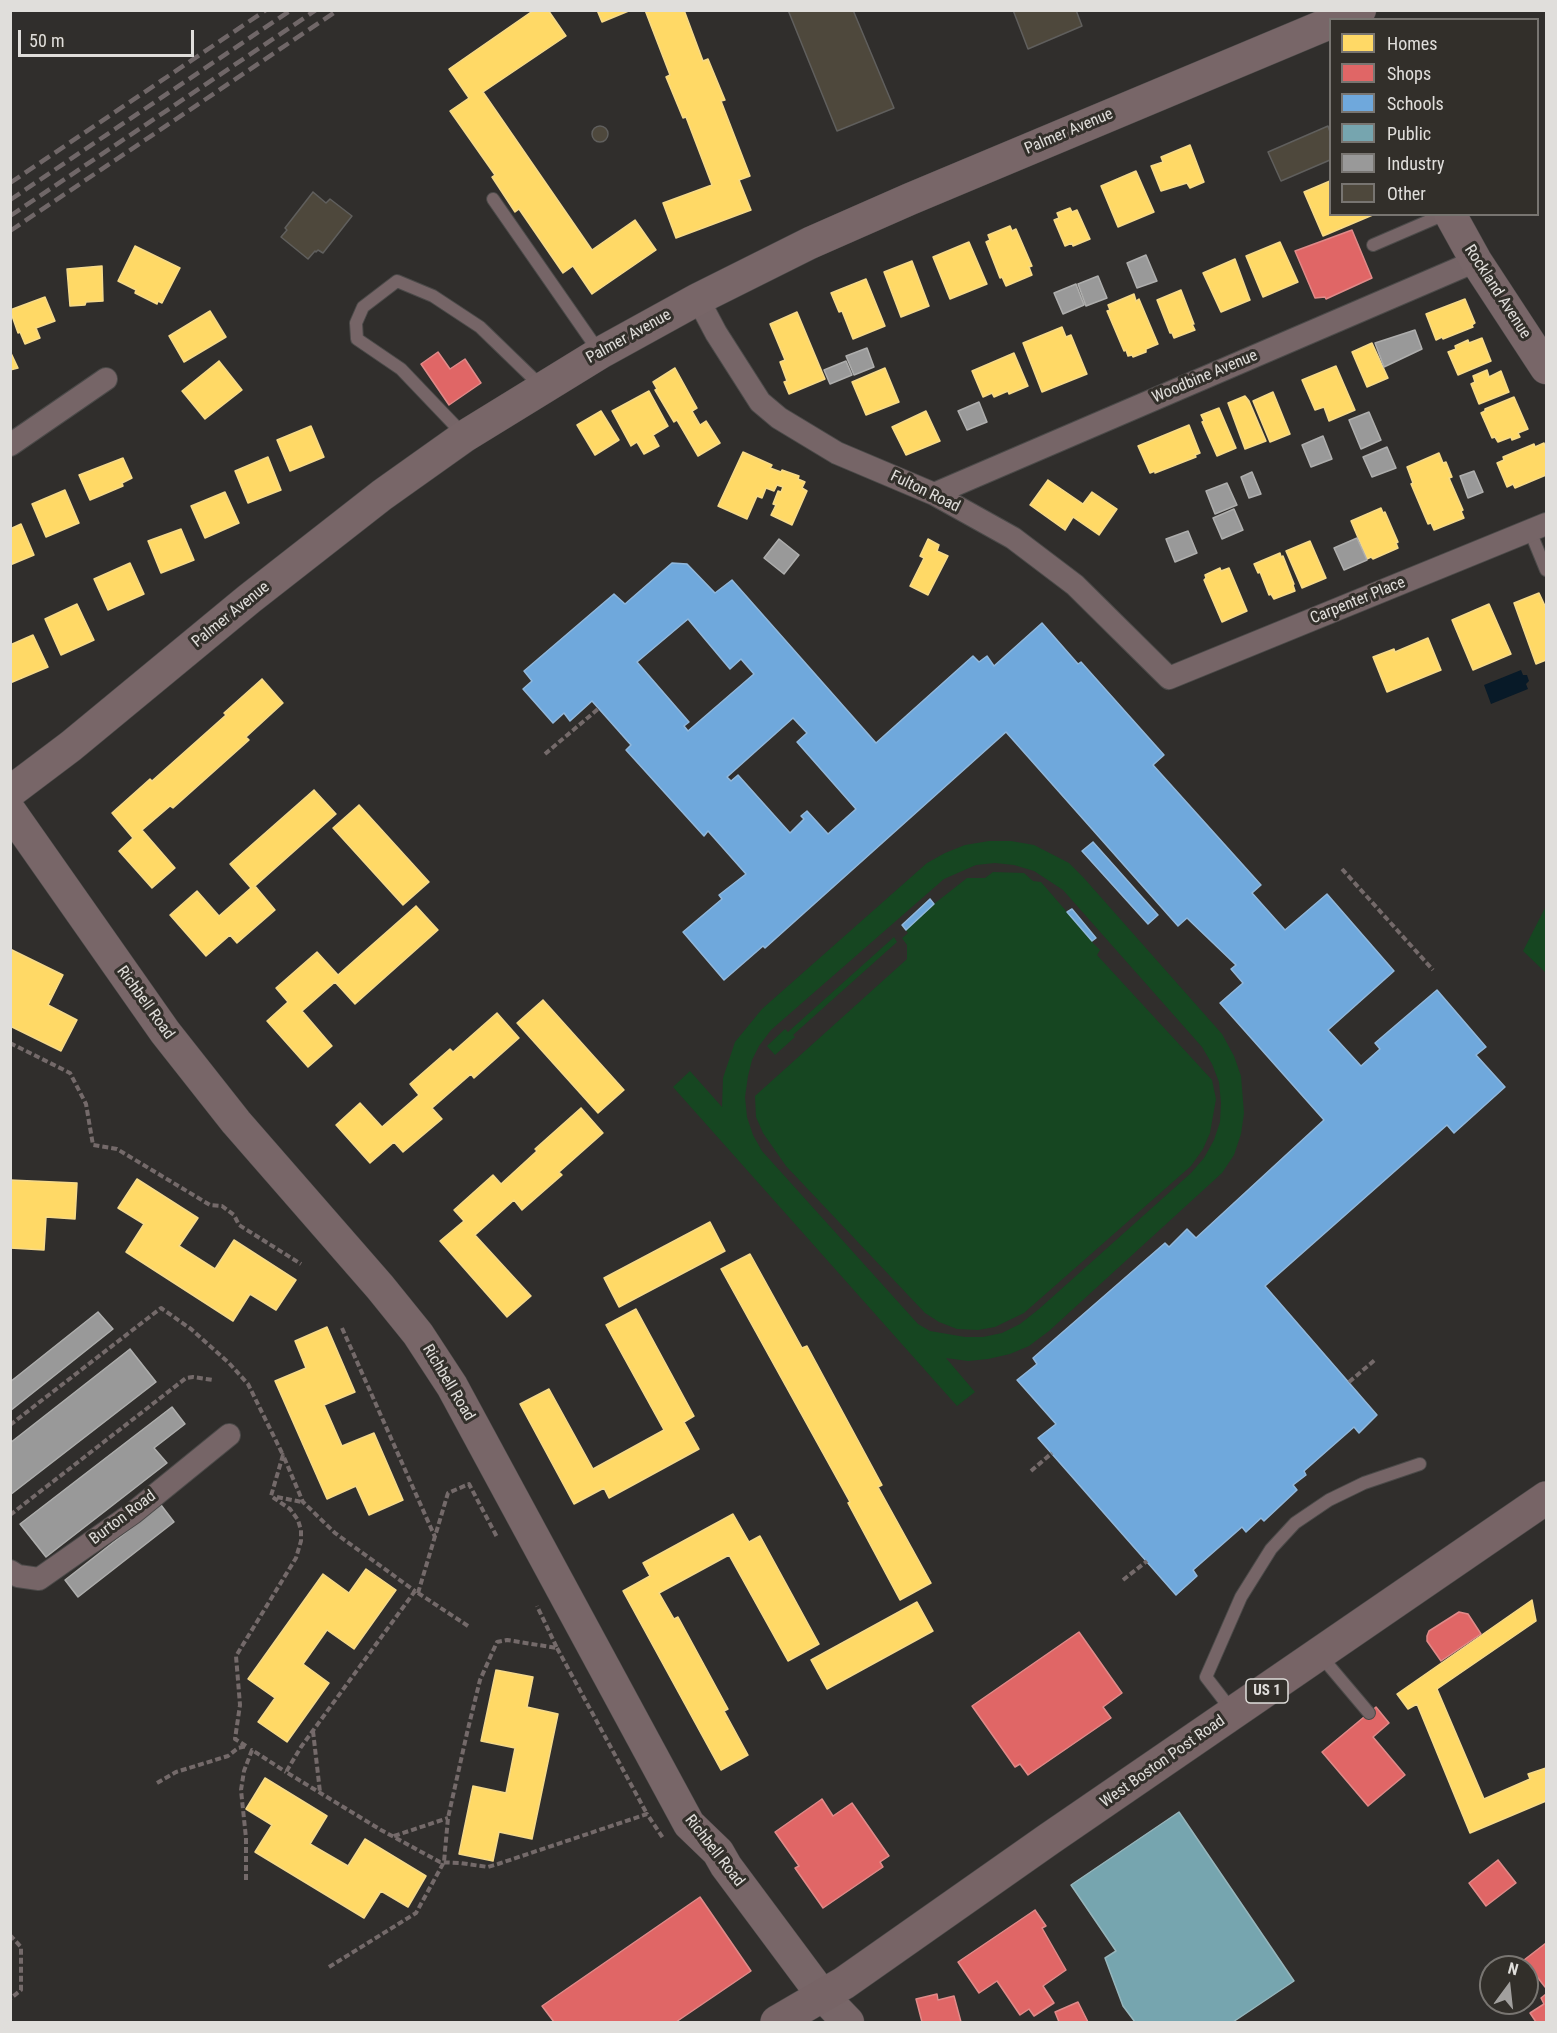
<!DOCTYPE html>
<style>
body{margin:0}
#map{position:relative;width:1557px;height:2033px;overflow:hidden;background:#302e2c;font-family:"Roboto Condensed",sans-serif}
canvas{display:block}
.frame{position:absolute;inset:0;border:12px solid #e0dedb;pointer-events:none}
.legend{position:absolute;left:1329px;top:18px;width:210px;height:198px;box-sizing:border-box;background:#322f2a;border:2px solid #787571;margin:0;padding:8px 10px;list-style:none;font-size:18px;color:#e0dedb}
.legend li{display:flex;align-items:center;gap:12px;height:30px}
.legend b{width:30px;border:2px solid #787571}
.north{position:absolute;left:1479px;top:1955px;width:60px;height:60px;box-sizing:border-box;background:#322f2a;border:2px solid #787571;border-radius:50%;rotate:15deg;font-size:16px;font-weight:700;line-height:24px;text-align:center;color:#e0dedb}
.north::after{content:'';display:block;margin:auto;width:21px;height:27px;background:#a2a09e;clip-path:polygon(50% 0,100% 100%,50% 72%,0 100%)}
.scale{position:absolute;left:18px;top:30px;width:176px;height:27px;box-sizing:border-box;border:3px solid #e0dedb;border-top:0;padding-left:8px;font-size:18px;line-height:21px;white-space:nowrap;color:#e0dedb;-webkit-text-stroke:4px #322f2a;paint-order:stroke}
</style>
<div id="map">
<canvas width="1557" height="2033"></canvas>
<div class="frame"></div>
<ul class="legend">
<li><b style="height:16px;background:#ffd966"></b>Homes</li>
<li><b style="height:16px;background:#e06666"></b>Shops</li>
<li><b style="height:16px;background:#6fa8dc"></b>Schools</li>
<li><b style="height:16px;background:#76a5af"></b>Public</li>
<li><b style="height:16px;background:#999"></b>Industry</li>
<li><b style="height:16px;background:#4e483c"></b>Other</li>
</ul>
<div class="north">N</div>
<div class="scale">50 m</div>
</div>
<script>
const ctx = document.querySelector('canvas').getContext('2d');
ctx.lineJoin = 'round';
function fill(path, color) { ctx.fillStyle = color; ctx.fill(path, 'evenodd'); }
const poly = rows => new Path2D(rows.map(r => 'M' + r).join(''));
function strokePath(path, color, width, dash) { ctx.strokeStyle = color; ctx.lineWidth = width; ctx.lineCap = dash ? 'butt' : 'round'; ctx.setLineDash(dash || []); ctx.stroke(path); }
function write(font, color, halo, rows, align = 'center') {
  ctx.font = font + ' "Roboto Condensed",sans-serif'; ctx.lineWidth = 6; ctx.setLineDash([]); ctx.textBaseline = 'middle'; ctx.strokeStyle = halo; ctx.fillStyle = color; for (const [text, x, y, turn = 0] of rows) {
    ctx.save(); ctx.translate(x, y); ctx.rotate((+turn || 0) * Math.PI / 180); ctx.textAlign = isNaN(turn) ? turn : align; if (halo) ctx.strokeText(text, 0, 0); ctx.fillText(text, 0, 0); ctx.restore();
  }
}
fill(poly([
 [989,841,1011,841,1034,845,1069,863,1083,877,1222,1034,1234,1056,1241,1076,1244,1113,1241,1134,1234,1155,1222,1173,1049,1331,1029,1346,1010,1354,988,1359,968,1361,946,1358,975,1392,957,1406,673,1087,690,1071,722,1107,723,1078,735,1042,762,1009,927,863,945,853,965,845],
 [995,863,1014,865,1034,871,1063,890,1202,1047,1212,1064,1219,1082,1221,1103,1220,1122,1214,1140,1204,1158,1191,1173,1039,1309,1020,1324,1002,1333,983,1337,965,1337,930,1331,918,1324,762,1151,753,1135,747,1117,745,1097,748,1076,752,1060,759,1046,771,1030,944,879,976,865],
 [993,872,1024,873,1033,881,1041,882,1067,912,1072,909,1096,938,1092,942,1100,950,1097,955,1212,1080,1216,1099,1210,1133,1203,1149,1191,1166,1024,1313,995,1327,978,1330,957,1329,939,1322,925,1313,786,1166,763,1133,756,1117,755,1096,907,959,907,945,902,938,908,933,902,925,930,899,934,904,967,878,985,878],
 [1546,906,1546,973,1523,951],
 [894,937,897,942,793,1035,795,1037,775,1055,767,1046,785,1029,788,1032]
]), '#164621');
fill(poly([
 [1521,670,1523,675,1527,675,1529,681,1526,684,1528,689,1491,704,1484,685]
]), '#081a28');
const homes = poly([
 [534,10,548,10,566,36,483,92,592,250,635,220,656,250,592,294,573,266,563,273,519,209,515,212,492,177,495,175,450,111,469,98,449,69,534,10],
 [597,10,631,10,602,22,597,10],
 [645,10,684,10,703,61,708,59,725,100,721,101,750,176,739,180,751,210,676,238,663,203,712,185,686,117,683,118,666,77,670,75,645,10],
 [1190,145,1204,182,1190,188,1187,183,1161,191,1151,166,1163,162,1161,157,1190,145],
 [1136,171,1154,212,1118,227,1101,186,1136,171],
 [1330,181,1330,214,1375,214,1323,236,1304,192,1330,181],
 [1070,208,1072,212,1077,210,1090,239,1073,246,1072,243,1065,246,1054,220,1059,218,1057,213,1070,208],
 [1010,226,1012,231,1016,229,1032,266,1029,267,1032,275,1006,286,1002,277,1000,278,986,242,990,240,988,235,1010,226],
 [969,242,987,284,950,299,933,257,969,242],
 [1280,242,1298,282,1263,297,1246,256,1280,242],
 [135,246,180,268,162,303,158,301,157,304,135,293,136,290,118,281,135,246],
 [1235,259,1250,300,1221,312,1203,273,1235,259],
 [912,261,929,306,901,317,884,272,912,261],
 [102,266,103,301,86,302,85,305,70,306,67,269,102,266],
 [866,279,885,326,853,339,842,311,839,312,831,293,866,279],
 [1181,290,1194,324,1192,324,1195,330,1174,338,1172,333,1170,333,1157,300,1181,290],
 [1134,294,1136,301,1139,299,1158,344,1146,349,1146,352,1133,357,1132,355,1128,356,1126,350,1124,351,1107,311,1110,310,1108,305,1134,294],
 [45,297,55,321,36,328,40,338,25,344,20,332,18,333,10,310,45,297],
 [1465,299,1475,323,1472,325,1473,327,1443,339,1442,337,1436,340,1426,314,1465,299],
 [210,311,226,337,184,362,169,336,210,311],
 [797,312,825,379,789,394,784,382,787,381,780,362,785,360,770,324,797,312],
 [1062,327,1066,337,1071,335,1087,374,1042,392,1023,343,1062,327],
 [1482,338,1491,361,1458,375,1448,352,1456,349,1455,346,1468,340,1469,343,1482,338],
 [1372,343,1388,378,1367,387,1352,352,1372,343],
 [10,351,18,368,10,370,10,351],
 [1014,353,1028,386,1009,394,1008,391,994,397,992,393,983,397,972,371,1014,353],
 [219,361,242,390,205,419,182,391,219,361],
 [1336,366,1355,410,1329,421,1324,407,1315,410,1302,380,1336,366],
 [675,368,697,408,692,411,700,425,706,421,720,443,698,456,677,420,674,422,655,390,657,389,653,382,675,368],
 [885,368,899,402,866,415,852,382,885,368],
 [1487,370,1489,377,1501,371,1509,392,1479,404,1471,384,1475,382,1473,376,1487,370],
 [649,391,668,426,653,435,659,446,644,454,637,442,631,446,612,411,649,391],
 [1273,392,1290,434,1270,442,1253,401,1273,392],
 [1245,396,1249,401,1266,441,1245,449,1228,403,1245,396],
 [1514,397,1528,429,1518,433,1520,437,1512,440,1511,437,1498,442,1495,437,1492,438,1481,413,1485,411,1485,409,1514,397],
 [1219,408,1236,448,1217,456,1202,422,1204,421,1201,415,1219,408],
 [601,411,619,440,595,455,577,425,601,411],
 [926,411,940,441,906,455,892,427,926,411],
 [1189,425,1200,453,1195,455,1196,457,1155,473,1155,471,1150,473,1138,446,1189,425],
 [311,426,324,457,290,471,277,440,311,426],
 [1544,443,1546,450,1546,475,1515,488,1513,484,1507,487,1497,463,1504,460,1503,457,1534,444,1535,447,1544,443],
 [743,452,772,465,770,468,781,472,782,470,799,476,798,479,805,482,802,488,807,491,792,525,771,515,776,505,773,504,778,491,781,492,783,487,777,485,774,491,766,488,762,498,757,496,747,519,718,506,743,452],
 [1439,453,1443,463,1446,462,1452,477,1449,478,1463,510,1461,511,1464,518,1434,530,1431,523,1428,524,1411,484,1413,483,1407,467,1439,453],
 [268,457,281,490,248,503,235,471,268,457],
 [123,458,132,478,122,483,123,486,90,500,79,475,123,458],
 [1048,480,1083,504,1092,492,1117,509,1099,535,1073,517,1065,530,1030,505,1048,480],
 [65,490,79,523,46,537,32,504,65,490],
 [225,492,239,523,205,538,191,506,225,492],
 [1381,508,1383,513,1385,512,1398,542,1396,543,1398,548,1373,559,1371,557,1367,559,1351,521,1381,508],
 [21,524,34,555,10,565,10,529,21,524],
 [181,529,194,560,161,573,148,541,181,529],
 [928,539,939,545,937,551,948,556,928,595,910,586,924,558,920,556,928,539],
 [1310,541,1326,578,1302,588,1286,551,1310,541],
 [1280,553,1281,557,1283,556,1294,584,1293,585,1295,591,1274,599,1271,594,1269,595,1260,572,1258,573,1254,564,1280,553],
 [130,563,144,594,108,610,94,579,130,563],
 [1220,568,1221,571,1229,568,1247,611,1222,622,1204,580,1206,578,1205,575,1220,568],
 [1539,593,1546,608,1546,660,1536,664,1514,603,1539,593],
 [77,604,94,640,61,655,45,619,77,604],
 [1489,604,1511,654,1473,670,1452,620,1489,604],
 [33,635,48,667,10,683,10,645,33,635],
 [1428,638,1441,670,1387,692,1373,657,1394,649,1395,652,1428,638],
 [262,679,283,703,246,737,249,740,173,808,170,806,142,830,175,868,152,888,119,851,133,838,112,813,150,779,152,781,226,715,224,713,262,679],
 [314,790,336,814,255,886,275,910,237,943,230,935,206,956,170,915,197,891,219,916,251,888,230,864,314,790],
 [359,805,429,882,403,905,333,828,359,805],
 [416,906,438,930,355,1004,335,982,302,1011,332,1046,308,1067,267,1021,288,1002,276,988,317,952,338,975,416,906],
 [10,949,63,975,48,1005,77,1020,61,1051,10,1026,10,949],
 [543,1000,624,1090,598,1113,517,1023,543,1000],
 [497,1013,519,1038,474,1078,471,1074,432,1108,442,1119,403,1152,394,1142,370,1163,336,1125,360,1103,382,1127,419,1095,410,1084,450,1049,453,1052,497,1013],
 [581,1108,603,1133,559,1172,562,1175,522,1210,514,1200,475,1235,531,1296,507,1317,440,1241,464,1221,454,1210,493,1175,501,1184,537,1151,535,1149,581,1108],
 [137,1179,198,1218,179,1246,215,1269,234,1240,296,1280,276,1310,250,1294,233,1321,126,1252,144,1224,118,1208,137,1179],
 [10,1180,77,1183,75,1219,46,1217,44,1250,10,1248,10,1180],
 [710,1222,725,1251,619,1307,604,1278,710,1222],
 [750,1254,802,1348,807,1346,882,1485,878,1487,931,1583,900,1600,848,1503,850,1502,721,1269,750,1254],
 [636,1309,694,1416,684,1422,699,1449,609,1498,604,1488,574,1504,520,1404,549,1389,593,1469,664,1430,606,1325,636,1309],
 [327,1327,355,1392,324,1405,342,1446,374,1433,403,1500,369,1515,356,1486,327,1499,275,1381,306,1368,295,1341,327,1327],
 [733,1514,749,1542,760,1536,819,1644,788,1661,729,1555,659,1593,674,1619,678,1617,728,1709,724,1711,748,1755,721,1770,623,1591,650,1576,643,1563,733,1514],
 [366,1569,396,1590,354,1649,327,1630,303,1664,329,1683,287,1742,258,1722,275,1698,248,1679,323,1574,349,1593,366,1569],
 [1532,1600,1536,1621,1437,1689,1484,1799,1530,1779,1528,1774,1546,1768,1546,1801,1470,1833,1417,1704,1408,1709,1397,1694,1532,1600],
 [917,1602,933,1631,827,1689,811,1660,917,1602],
 [496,1670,533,1677,527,1707,558,1714,532,1839,499,1832,493,1861,459,1854,473,1786,506,1793,515,1748,481,1741,496,1670],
 [265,1778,327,1816,310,1844,348,1866,365,1839,426,1876,408,1907,381,1891,364,1918,255,1852,272,1825,246,1809,265,1778]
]);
fill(homes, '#ffd966');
strokePath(homes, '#f6da89', 1.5);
const shops = poly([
 [1352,230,1372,278,1326,299,1325,297,1315,298,1295,251,1352,230],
 [438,352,450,369,465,359,481,383,449,405,421,364,438,352],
 [1459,1612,1468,1614,1481,1634,1441,1661,1427,1641,1427,1636,1429,1631,1459,1612],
 [1079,1632,1122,1693,1103,1707,1111,1718,1028,1775,1020,1764,1015,1767,972,1706,1079,1632],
 [1376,1707,1389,1723,1373,1737,1405,1775,1368,1806,1322,1752,1376,1707],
 [822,1799,833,1816,852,1803,889,1856,880,1862,883,1867,823,1908,795,1868,799,1866,775,1832,822,1799],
 [1498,1860,1516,1883,1486,1906,1469,1883,1498,1860],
 [700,1897,751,1971,676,2022,554,2022,542,2006,700,1897],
 [1035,1910,1046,1926,1042,1928,1066,1970,1043,1986,1054,2003,1034,2016,1029,2009,1020,2015,997,1981,979,1993,958,1962,1035,1910],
 [1546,1943,1546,1985,1545,1987,1524,1960,1546,1943],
 [937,1994,938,2000,954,1996,961,2022,922,2022,916,1999,937,1994],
 [1546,1994,1546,2022,1536,2022,1530,2013,1544,2004,1541,1998,1546,1994],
 [1078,2002,1088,2022,1059,2022,1055,2012,1078,2002]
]);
fill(shops, '#e06666');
strokePath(shops, '#e08a89', 1.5);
const schools = poly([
 [672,563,687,564,715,593,732,580,876,743,973,656,979,662,987,656,994,666,1042,623,1078,664,1081,662,1164,755,1153,765,1261,885,1252,893,1285,930,1327,894,1394,971,1328,1030,1361,1066,1380,1049,1375,1043,1437,990,1486,1047,1476,1055,1505,1087,1454,1133,1447,1125,1265,1286,1377,1415,1359,1433,1354,1427,1304,1471,1306,1475,1293,1485,1297,1490,1264,1521,1261,1518,1246,1532,1242,1527,1193,1570,1197,1576,1176,1595,1038,1438,1056,1424,1017,1380,1037,1364,1033,1358,1165,1243,1169,1247,1187,1229,1196,1238,1324,1120,1220,1003,1243,983,1231,969,1236,965,1187,918,1178,926,1006,732,765,948,763,946,724,980,683,932,722,899,719,895,746,874,708,831,704,836,626,750,631,745,592,701,570,721,564,713,553,723,523,689,532,681,524,671,614,594,625,604,672,563],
 [688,619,730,669,741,659,754,674,688,731,684,726,689,722,637,662,688,619],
 [793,718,807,733,797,742,856,809,828,834,807,811,801,816,804,819,790,833,738,775,731,781,727,777,793,718],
 [1093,842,1158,915,1148,924,1082,851,1093,842],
 [930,899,934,904,906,930,902,925,930,899],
 [1072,909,1096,938,1092,941,1067,912,1072,909]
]);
fill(schools, '#6fa8dc');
strokePath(schools, '#91b8dc', 1.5);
const public = poly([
 [1179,1812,1294,1981,1233,2022,1135,2022,1123,2006,1105,1958,1116,1951,1071,1885,1179,1812]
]);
fill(public, '#76a5af');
strokePath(public, '#96b6bc', 1.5);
const industry = poly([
 [1146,255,1157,281,1137,288,1127,263,1146,255],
 [1098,276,1107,298,1086,306,1078,284,1098,276],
 [1076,284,1084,305,1063,314,1054,293,1076,284],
 [1415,330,1422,349,1384,367,1375,343,1415,330],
 [867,348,874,367,854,375,846,356,867,348],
 [846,361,852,375,830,384,824,370,846,361],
 [979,402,987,422,967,430,958,411,979,402],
 [1369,412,1381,440,1361,449,1349,420,1369,412],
 [1323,436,1332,459,1311,467,1302,445,1323,436],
 [1387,447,1396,468,1372,477,1363,457,1387,447],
 [1474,471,1483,492,1468,498,1460,476,1474,471],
 [1252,472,1261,494,1249,498,1241,477,1252,472],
 [1227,483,1237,505,1215,514,1206,491,1227,483],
 [1234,509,1243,530,1222,539,1213,518,1234,509],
 [1188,531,1197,553,1175,562,1166,539,1188,531],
 [1357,538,1367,560,1344,570,1334,548,1357,538],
 [779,539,799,555,784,574,764,558,779,539],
 [98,1312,113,1329,10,1411,10,1382,98,1312],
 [130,1349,156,1382,10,1495,10,1443,130,1349],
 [172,1407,185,1424,154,1448,167,1463,46,1557,20,1524,172,1407],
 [161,1505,174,1522,78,1597,65,1580,161,1505]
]);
fill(industry, '#999');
strokePath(industry, '#aeaead', 1.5);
const building = poly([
 [788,10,853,10,894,108,837,131,788,10],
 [1013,10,1076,10,1082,26,1028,49,1013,10],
 [1328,126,1330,132,1330,160,1281,181,1268,152,1328,126],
 '592 134a8 8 0 1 1 16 0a8 8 0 1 1-16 0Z',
 [313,192,326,203,330,199,352,216,323,253,318,250,316,252,315,251,308,259,281,237,287,230,285,228,313,192]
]);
fill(building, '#4e483c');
strokePath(building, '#605f5d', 1.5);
const lane = poly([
 [493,199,600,353],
 [1373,245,1445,214],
 [464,435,401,369,357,339,356,323,363,307,397,281,433,296,480,327,542,387],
 [1530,531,1546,570],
 [1320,1655,1369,1713],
 [1233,1712,1206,1677,1241,1597,1271,1549,1295,1523,1329,1500,1364,1483,1420,1464]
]);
const street = poly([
 [698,299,716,333,760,402,779,418,837,453,934,494,1013,538,1075,585,1169,678,1546,524],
 [10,445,106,379],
 [934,494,1476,261],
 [10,1571,18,1576,39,1579,133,1513,229,1435]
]);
const secondary = poly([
 [1338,20,1360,10],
 [1450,214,1476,261,1546,368],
 [10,792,71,746,249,599,382,495,465,436,600,353,698,299,810,243,910,199,1330,23],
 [10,811,165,1032,236,1122,380,1287,418,1334,452,1386,689,1824,718,1852,726,1866,822,1995,848,2022]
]);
const primary = poly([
 [777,2022,844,1983,1049,1839,1546,1498]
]);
strokePath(lane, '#4b4a49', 14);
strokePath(street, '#4b4a49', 24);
strokePath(secondary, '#4b4a49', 33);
strokePath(primary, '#4b4a49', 34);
strokePath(poly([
 [545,754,598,709],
 [1342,869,1433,970],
 [10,1043,70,1073,86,1104,93,1145,117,1149,210,1205,222,1206,234,1215,239,1225,301,1264],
 [342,1328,435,1537],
 [1349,1382,1376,1359],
 [10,1425,161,1308,191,1329,229,1363,248,1384,283,1455],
 [1031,1471,1052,1453],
 [277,1497,302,1502],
 [10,1515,186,1378,193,1377,213,1380],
 [1123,1580,1147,1561],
 [418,1593,448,1493,469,1484,497,1537],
 [468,1626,415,1591,301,1747,286,1772,381,1830,440,1862,460,1863,488,1867,498,1864,647,1814,663,1838],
 [557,1648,647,1814],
 [313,1731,320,1792],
 [246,1746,235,1739,240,1705,236,1656,296,1558,301,1541,301,1530,298,1520,290,1509,271,1496,283,1455,303,1502,335,1533,415,1591],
 [157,1783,176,1772,228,1756,238,1748,247,1746],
 [394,1836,448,1818],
 [246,1880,246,1838,241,1790,244,1771,252,1750,286,1772],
 [10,1935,21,1947,21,1990,10,1999],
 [329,1967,416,1913,444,1862,448,1818,467,1733,480,1680,497,1642,507,1640,557,1648,537,1606]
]), '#746a6a', 4, [6, 3]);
strokePath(lane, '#766567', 12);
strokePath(street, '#766567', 22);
strokePath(secondary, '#786668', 32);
strokePath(primary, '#776466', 33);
strokePath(poly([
 [10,183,266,10],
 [10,200,291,10],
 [10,216,316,10],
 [10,231,338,10]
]), '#706768', 4.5, [12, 6]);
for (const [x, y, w] of [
 [1267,1691,42]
]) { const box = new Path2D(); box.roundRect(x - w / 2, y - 12, w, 24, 4.5); ctx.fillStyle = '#322f2a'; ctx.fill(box); strokePath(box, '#e0dedb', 1.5); }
write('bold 15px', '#e0dedb', null, [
 ["US 1",1267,1691]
]);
write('16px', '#e0dedb', '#322f2a', [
 ["Palmer Avenue",1069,132,-23],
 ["Rockland Avenue",1497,292,57],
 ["Palmer Avenue",629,337,-29],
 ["Woodbine Avenue",1205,377,-23],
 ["Fulton Road",925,492,26],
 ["Carpenter Place",1358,601,-22],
 ["Palmer Avenue",231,615,-39],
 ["Richbell Road",145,1003,54],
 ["Richbell Road",448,1383,59],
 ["Burton Road",123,1518,-37],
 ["West Boston Post Road",1163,1762,-35],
 ["Richbell Road",714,1851,52]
]);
</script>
